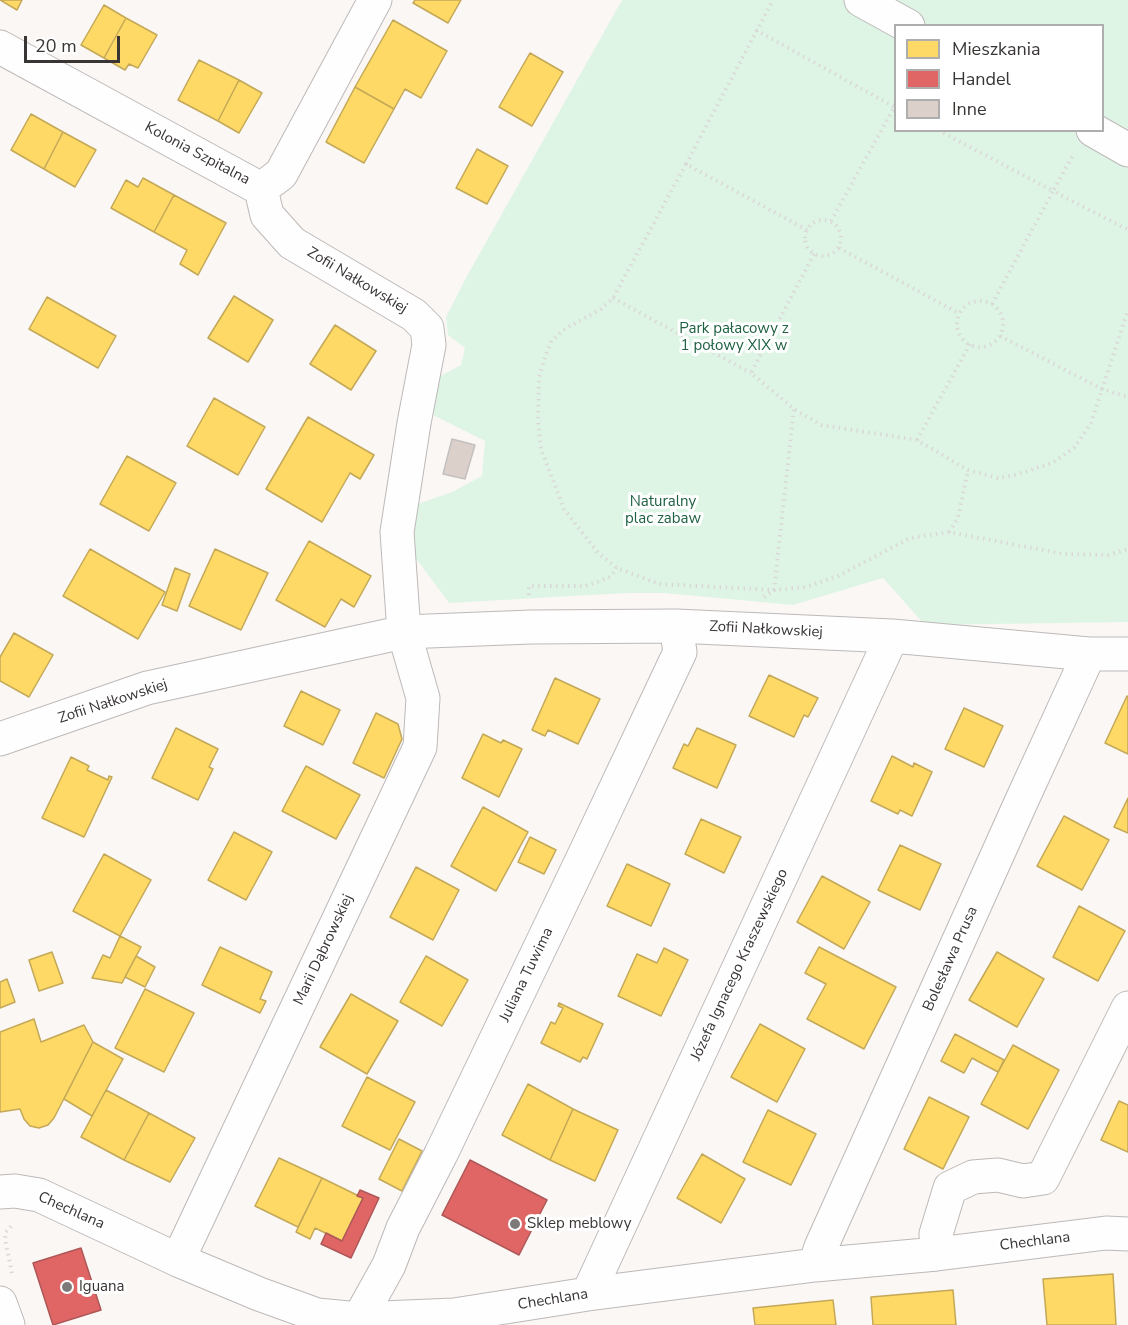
<!DOCTYPE html>
<meta charset="utf-8">
<style>
body{margin:0}
#map{position:relative;width:1128px;height:1325px;overflow:hidden;background:#fbf7f5;font-family:"Nunito Sans",sans-serif}
canvas{display:block}
.legend{position:absolute;left:894px;top:24px;width:210px;height:108px;box-sizing:border-box;background:#fff;border:2px solid #afaeae;margin:0;padding:8px 10px;list-style:none;font-size:18px;color:#383534}
.legend li{display:flex;align-items:center;gap:12px;height:30px}
.legend b{width:30px;border:2px solid #afaeae}
.scale{position:absolute;left:24px;top:36px;width:96px;height:27px;box-sizing:border-box;border:3px solid #383534;border-top:0;padding-left:8px;font-size:18px;line-height:21px;white-space:nowrap;color:#383534;-webkit-text-stroke:4px #fff;paint-order:stroke}
</style>
<div id="map">
<canvas width="1128" height="1325"></canvas>
<ul class="legend">
<li><b style="height:16px;background:#ffd966"></b>Mieszkania</li>
<li><b style="height:16px;background:#e06666"></b>Handel</li>
<li><b style="height:16px;background:#dcd0ca"></b>Inne</li>
</ul>
<div class="scale">20 m</div>
</div>
<script>
const ctx = document.querySelector('canvas').getContext('2d');
ctx.lineJoin = 'round';
function fill(path, color) { ctx.fillStyle = color; ctx.fill(path, 'evenodd'); }
const poly = rows => new Path2D(rows.map(r => 'M' + r).join(''));
function strokePath(path, color, width, dash) { ctx.strokeStyle = color; ctx.lineWidth = width; ctx.lineCap = dash ? 'butt' : 'round'; ctx.setLineDash(dash || []); ctx.stroke(path); }
function write(font, color, halo, rows, align = 'center') {
  ctx.font = font + ' "Nunito Sans",sans-serif'; ctx.lineWidth = 6; ctx.setLineDash([]); ctx.textBaseline = 'middle'; ctx.strokeStyle = halo; ctx.fillStyle = color; for (const [text, x, y, turn = 0] of rows) {
    ctx.save(); ctx.translate(x, y); ctx.rotate((+turn || 0) * Math.PI / 180); ctx.textAlign = isNaN(turn) ? turn : align; if (halo) ctx.strokeText(text, 0, 0); ctx.fillText(text, 0, 0); ctx.restore();
  }
}
fill(poly([
 [622,0,1128,0,1128,622,925,625,883,578,793,605,664,593,627,593,449,603,412,553,418,504,452,492,482,476,485,441,429,413,435,379,461,365,465,348,448,335,446,317,467,276],
 [896,26,1102,26,1102,130,896,130]
]), '#def5e6');
const homes = poly([
 [0,0,22,0,17,10,0,0],
 [415,0,461,0,448,23,413,3,415,0],
 [104,5,126,18,104,58,81,45,104,5],
 [126,18,157,35,138,68,129,64,125,70,104,58,126,18],
 [393,20,447,51,421,98,405,89,394,109,355,87,393,20],
 [530,53,563,72,532,126,499,107,530,53],
 [199,60,239,80,218,121,178,100,199,60],
 [239,80,262,93,239,133,218,121,239,80],
 [355,87,394,109,364,163,326,142,355,87],
 [31,114,63,132,44,169,11,150,31,114],
 [63,132,96,150,75,187,44,169,63,132],
 [477,149,508,166,487,204,456,188,477,149],
 [143,178,174,195,154,232,111,208,126,180,138,187,143,178],
 [174,195,226,223,198,275,180,264,187,250,154,232,174,195],
 [234,296,273,320,248,362,208,338,234,296],
 [47,297,116,336,98,368,29,329,47,297],
 [335,325,376,351,351,390,310,364,335,325],
 [214,398,265,427,238,475,187,446,214,398],
 [308,417,374,455,360,479,350,473,322,522,266,489,308,417],
 [127,456,176,483,149,531,100,504,127,456],
 [309,541,371,576,354,607,341,599,325,627,276,600,309,541],
 [90,549,165,592,138,639,63,596,90,549],
 [215,549,268,573,241,630,189,606,215,549],
 [175,568,190,574,177,611,162,605,175,568],
 [14,633,53,655,29,697,0,681,0,657,14,633],
 [769,675,818,698,808,717,804,715,794,737,749,716,769,675],
 [555,678,600,699,578,744,548,730,545,736,532,730,555,678],
 [301,691,340,710,323,745,284,726,301,691],
 [1127,696,1128,697,1128,754,1105,743,1127,696],
 [964,708,1003,726,984,767,945,749,964,708],
 [376,713,398,724,402,739,384,778,353,763,376,713],
 [176,728,218,749,209,767,213,769,198,800,152,778,176,728],
 [697,728,736,745,717,788,673,768,684,744,688,746,697,728],
 [483,734,501,743,503,740,522,749,499,797,462,778,483,734],
 [892,756,913,767,914,763,932,772,912,816,900,810,898,814,871,801,892,756],
 [71,757,89,766,87,770,108,780,109,776,112,777,84,837,42,818,71,757],
 [306,766,360,795,336,839,282,811,306,766],
 [1128,798,1128,833,1114,827,1128,798],
 [483,807,528,832,496,891,451,866,483,807],
 [1064,816,1109,840,1082,890,1037,866,1064,816],
 [701,819,741,837,724,873,685,854,701,819],
 [234,832,272,852,246,900,208,880,234,832],
 [530,837,556,850,544,874,518,862,530,837],
 [900,845,941,864,920,910,878,890,900,845],
 [104,854,151,880,120,936,73,911,104,854],
 [627,864,670,884,651,926,607,906,627,864],
 [416,867,459,890,433,940,390,917,416,867],
 [822,876,870,902,844,949,797,922,822,876],
 [1079,906,1125,931,1098,981,1053,957,1079,906],
 [120,936,141,947,122,983,92,978,103,955,110,958,120,936],
 [220,947,272,972,260,999,266,1001,260,1013,202,985,220,947],
 [819,947,896,987,864,1049,807,1019,826,984,805,973,819,947],
 [664,948,688,960,661,1016,618,996,637,954,657,963,664,948],
 [52,952,63,983,39,991,29,960,52,952],
 [997,952,1044,979,1017,1027,969,1000,997,952],
 [136,956,155,967,145,987,125,977,136,956],
 [426,956,468,980,442,1026,400,1002,426,956],
 [7,979,15,1002,0,1008,0,982,7,979],
 [145,989,194,1013,164,1072,115,1048,145,989],
 [351,994,398,1021,367,1074,320,1047,351,994],
 [559,1003,603,1024,587,1059,583,1057,580,1062,541,1043,551,1022,555,1024,563,1008,558,1006,559,1003],
 [34,1019,41,1042,84,1025,93,1042,54,1118,48,1125,39,1128,30,1126,24,1119,20,1109,0,1112,0,1032,34,1019],
 [760,1024,805,1049,777,1102,731,1077,760,1024],
 [955,1034,1004,1060,998,1072,972,1058,964,1073,941,1061,955,1034],
 [93,1042,123,1059,92,1116,64,1099,93,1042],
 [1013,1045,1059,1070,1028,1129,981,1104,1013,1045],
 [367,1077,415,1102,390,1150,342,1126,367,1077],
 [528,1084,573,1109,550,1160,502,1135,528,1084],
 [106,1090,149,1113,124,1160,81,1137,106,1090],
 [929,1097,969,1117,943,1169,904,1149,929,1097],
 [1119,1101,1128,1105,1128,1152,1101,1140,1119,1101],
 [573,1109,618,1130,595,1181,550,1160,573,1109],
 [768,1110,816,1134,791,1185,743,1162,768,1110],
 [149,1113,195,1138,170,1182,124,1160,149,1113],
 [399,1139,422,1151,402,1191,379,1179,399,1139],
 [702,1154,745,1179,721,1223,677,1198,702,1154],
 [279,1158,322,1178,298,1227,255,1206,279,1158],
 [322,1178,363,1198,342,1241,315,1228,310,1239,296,1232,322,1178],
 [1113,1274,1116,1325,1047,1325,1043,1279,1113,1274],
 [953,1290,956,1325,873,1325,871,1297,953,1290],
 [833,1300,836,1325,755,1325,753,1308,833,1300]
]);
fill(homes, '#ffd966');
strokePath(homes, '#c3a857', 1.5);
const shops = poly([
 [470,1160,547,1200,519,1255,442,1215,470,1160],
 [360,1190,379,1198,351,1258,321,1244,326,1233,342,1241,363,1198,357,1196,360,1190],
 [81,1248,101,1310,53,1325,33,1263,81,1248]
]);
fill(shops, '#e06666');
strokePath(shops, '#ae5757', 1.5);
const building = poly([
 [452,439,475,445,465,479,443,474,452,439]
]);
fill(building, '#dcd0ca');
strokePath(building, '#c3c0bf', 1.5);
const minor = poly([
 [861,0,908,26],
 [0,47,261,189],
 [1093,130,1128,150],
 [261,189,281,174,375,0],
 [0,739,147,688,404,632,531,627,676,626,892,636,1089,654,1128,654],
 [0,1192,15,1191,39,1195,178,1260,259,1294,317,1315,359,1319,454,1315,588,1294,815,1265,937,1254,1106,1233,1128,1234],
 [937,1254,936,1234,950,1188,973,1177,998,1175,1023,1181,1043,1178,1128,1008],
 [178,1260,420,747,423,698,404,632,397,532,414,423,429,345,427,328,414,315,292,243,267,215,261,189],
 [815,1265,821,1247,1022,800,1089,654],
 [588,1294,892,636],
 [0,1303,8,1325],
 [359,1319,389,1265,403,1228,441,1154,581,862,680,652,676,626]
]);
strokePath(minor, '#bdb9b8', 35);
strokePath(poly([
 [756,30,896,108],
 [938,130,1053,191,1073,155],
 [686,164,773,0],
 '805 238a18 18 0 1 1 36 0a18 18 0 1 1-36 0Z',
 [831,221,896,104],
 [807,230,686,164,613,298,601,309,563,330,551,342,545,357,539,377,538,421,541,449,564,509,598,553,617,568,659,584,774,590,807,587,838,576,910,538,949,532,1063,554,1108,555,1128,549],
 [839,248,960,314],
 [814,254,751,373,794,409,821,425,917,440,968,470,998,478,1015,475,1052,463,1074,448,1091,423,1128,310],
 [613,298,751,373],
 '957 324a23 23 0 1 1 46 0a23 23 0 1 1-46 0Z',
 [992,304,1053,191,1128,230],
 [1000,336,1102,389,1128,397],
 [917,440,970,344],
 [949,532,958,518,968,470],
 [529,595,529,586,586,586,610,577,617,568],
 [764,597,774,590,794,409],
 [12,1273,5,1239,6,1232,13,1224]
]), '#dad8d7', 4, [1.5, 4.5]);
strokePath(minor, '#fefefe', 33);
for (const [x, y, r, color] of [
 [515,1224,6,"#7c7978"],
 [67,1287,6,"#7c7978"]
]) { const dot = new Path2D(); dot.arc(x, y, r, 0, 2 * Math.PI); ctx.fillStyle = color; ctx.fill(dot); strokePath(dot, '#fff', 2); }
write('15px', '#383534', '#fff', [
 ["Kolonia Szpitalna",197,154,28],
 ["Zofii Nałkowskiej",357,281,31],
 ["Zofii Nałkowskiej",766,630,3],
 ["Zofii Nałkowskiej",113,702,-18],
 ["Marii Dąbrowskiej",324,950,-65],
 ["Bolesława Prusa",951,959,-66],
 ["Józefa Ignacego Kraszewskiego",740,965,-65],
 ["Juliana Tuwima",527,975,-64],
 ["Chechlana",71,1211,24],
 ["Chechlana",1035,1242,-7],
 ["Chechlana",553,1300,-9]
]);
write('15px', '#1f6142', '#fff', [
 ["Park pałacowy z",734,329],
 ["1 połowy XIX w",734,346],
 ["Naturalny",663,502],
 ["plac zabaw",663,519]
]);
write('15px', '#383534', '#fff', [
 ["Sklep meblowy",527,1224],
 ["Iguana",79,1287]
], 'left');
</script>
